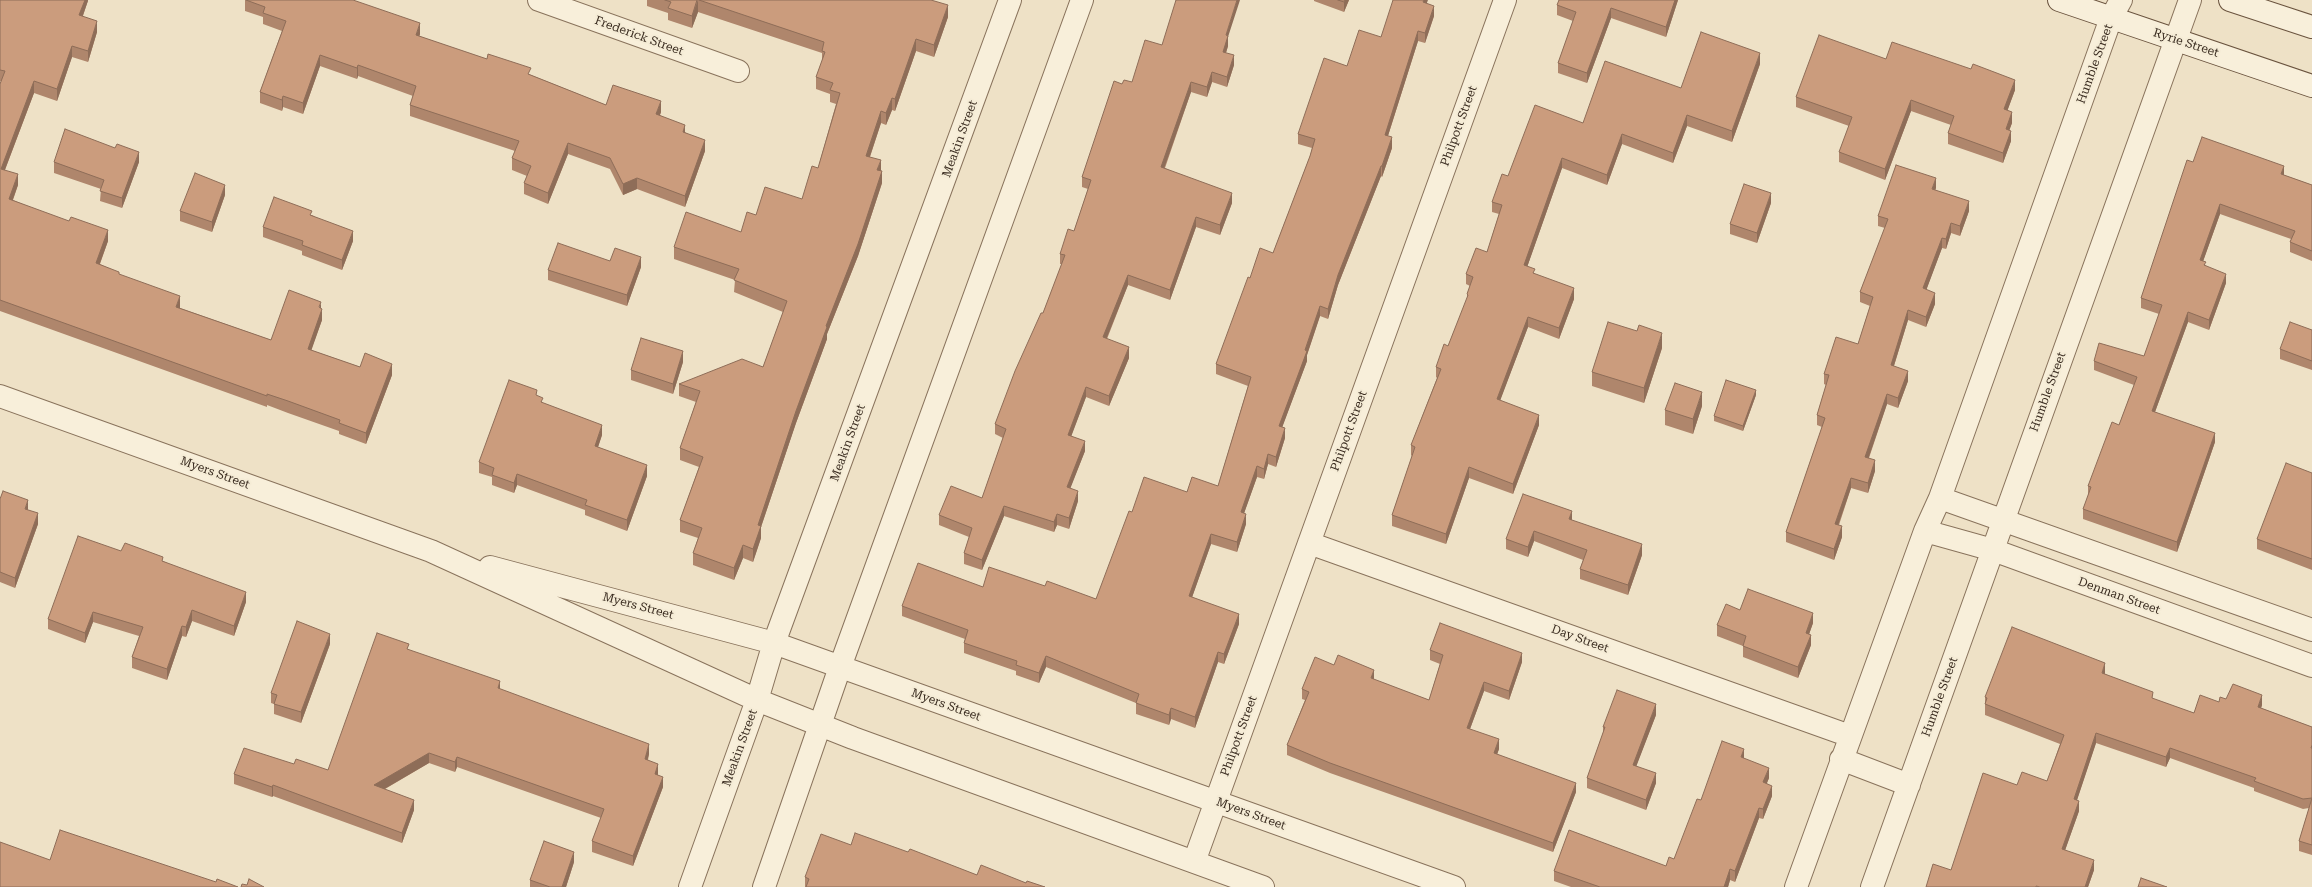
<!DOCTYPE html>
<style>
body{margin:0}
canvas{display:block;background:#eee1c6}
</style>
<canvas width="2312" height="887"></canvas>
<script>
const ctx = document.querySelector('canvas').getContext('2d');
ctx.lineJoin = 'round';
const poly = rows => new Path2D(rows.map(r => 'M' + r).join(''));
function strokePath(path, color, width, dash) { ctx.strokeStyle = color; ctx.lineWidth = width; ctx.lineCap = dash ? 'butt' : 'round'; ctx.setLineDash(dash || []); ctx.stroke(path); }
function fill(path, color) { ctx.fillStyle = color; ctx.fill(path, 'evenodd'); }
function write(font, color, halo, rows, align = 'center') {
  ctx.font = font + ' "Roboto Serif",serif'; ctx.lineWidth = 4; ctx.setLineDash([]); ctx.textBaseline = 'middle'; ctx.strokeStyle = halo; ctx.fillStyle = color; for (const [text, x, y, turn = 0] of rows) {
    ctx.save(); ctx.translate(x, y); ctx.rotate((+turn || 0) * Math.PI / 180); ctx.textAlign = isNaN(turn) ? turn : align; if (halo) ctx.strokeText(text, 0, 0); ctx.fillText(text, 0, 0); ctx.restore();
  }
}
const minor = poly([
 [539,0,738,71],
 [0,396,431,551,757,700,853,738,1263,887],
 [1940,498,2312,630],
 [1925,531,1993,550,2312,666],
 [1309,543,1850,736],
 [490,567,774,643,1454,887],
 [1841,759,1909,785],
 [1194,862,1505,0],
 [690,887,757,700,774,643,1010,0],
 [764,887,840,667,1082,0],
 [1796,887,1925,531,1940,498,2111,18,2121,0],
 [1872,887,2190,0]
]);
const secondary = poly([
 [2059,0,2312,86],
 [2230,0,2312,27]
]);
strokePath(minor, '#89735c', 24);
strokePath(secondary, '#6b543f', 24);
strokePath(minor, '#f8efda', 22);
strokePath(secondary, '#f8efda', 22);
fill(poly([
 [0,0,88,0,83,16,97,32,88,62,72,57,57,101,34,93,5,170,18,185,13,200,108,241,100,264,119,274,180,308,271,340,321,308,322,320,311,350,360,367,392,375,366,444,339,434,339,431,288,413,267,405,267,407,0,311,0,84,1,81,0,81],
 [245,0,420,34,419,36,531,75,606,105,661,112,660,115,685,132,705,151,685,207,637,189,623,195,610,169,568,154,548,204,524,194,524,183,527,176,512,170,512,158,515,151,410,116,410,105,413,96,358,76,357,79,320,66,303,114,283,107,282,111,260,103,260,92,282,31,263,24,263,17,245,11],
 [647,0,931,0,948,17,934,57,916,51,895,111,892,110,886,125,881,123,870,157,881,171,882,183,858,256,827,334,827,339,796,423,761,527,761,538,753,562,743,558,734,580,693,565,693,553,698,538,680,532,680,520,699,467,680,460,680,448,696,402,679,396,679,384,763,367,783,312,734,292,735,280,674,259,674,247,741,232,756,215,802,199,818,168,836,104,830,102,830,94,816,89,816,77,822,61,822,53,698,12,692,28,668,20,668,13,647,6],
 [1314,0,1349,0,1344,12,1314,1],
 [1678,0,1666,37,1611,18,1587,83,1558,73,1558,63,1573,21,1557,15,1557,5],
 [1426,4,1434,16,1425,43,1418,41,1388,136,1392,148,1382,177,1381,176,1338,285,1328,319,1320,316,1307,355,1307,361,1282,427,1285,438,1276,467,1268,464,1264,479,1257,477,1244,513,1246,524,1237,552,1211,544,1192,597,1239,624,1224,664,1218,662,1195,728,1171,719,1169,725,1136,714,1136,703,1046,667,1039,683,1016,675,1016,671,964,653,964,643,965,639,902,616,902,606,983,587,1045,586,1096,599,1132,512,1187,492,1218,486,1248,386,1216,374,1216,364,1250,278,1273,253,1310,156,1312,148,1298,144,1298,134,1347,66,1381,37],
 [1228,37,1228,46,1226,53,1234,65,1227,87,1212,82,1207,97,1191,92,1165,168,1232,203,1220,235,1196,227,1170,300,1128,285,1107,339,1129,358,1109,406,1086,397,1071,436,1085,451,1070,488,1078,501,1069,529,1057,525,1054,532,1004,516,982,570,964,564,964,553,969,537,939,525,939,515,982,498,1003,438,995,434,995,424,1043,313,1062,264,1060,264,1060,254,1074,231,1088,189,1082,187,1082,177,1122,84,1132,82,1162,45],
 [1886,59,2015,90,2007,111,2012,123,2009,130,2011,141,2003,163,1948,144,1948,133,1951,125,1911,111,1885,180,1839,162,1839,152,1849,126,1796,107,1796,97],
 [1760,64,1732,142,1687,126,1673,163,1622,144,1607,185,1562,168,1527,267,1535,274,1574,299,1559,339,1528,327,1500,400,1539,425,1513,494,1469,478,1446,544,1392,526,1392,515,1412,456,1411,455,1411,445,1437,378,1436,377,1436,367,1448,346,1467,299,1467,294,1470,286,1466,284,1466,274,1487,252,1499,214,1492,212,1492,202,1508,176,1583,123,1681,88],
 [54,162,139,162,122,208,100,201,101,189,54,173],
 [2193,162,2284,175,2312,185,2312,261,2290,252,2290,242,2291,239,2220,214,2203,261,2206,266,2226,283,2209,330,2188,322,2155,412,2215,442,2177,552,2083,519,2083,509,2088,496,2088,486,2119,425,2134,385,2094,370,2094,361,2144,356,2159,314,2141,308,2141,298],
 [1936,188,1935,190,1969,211,1960,236,1951,233,1946,249,1942,248,1926,290,1935,304,1926,327,1908,320,1894,366,1908,381,1898,408,1887,404,1869,458,1875,471,1868,493,1851,488,1839,525,1842,537,1834,560,1786,542,1786,532,1822,427,1817,425,1817,415,1826,385,1824,384,1824,374,1858,344,1870,306,1860,302,1860,292,1885,228,1878,226,1878,216],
 [225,195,212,232,180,221,180,211],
 [1771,203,1757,243,1730,234,1730,224],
 [312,215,353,241,342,270,302,255,302,251,263,237,263,227],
 [610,261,641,267,627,306,548,280,548,270],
 [2312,330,2312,370,2280,359,2280,349],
 [1662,348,1644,403,1592,386,1592,372],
 [683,362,673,394,631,380,631,370],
 [1756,395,1743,431,1714,421,1714,416],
 [537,396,543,403,602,435,598,447,647,476,627,531,585,515,585,510,517,485,514,493,492,485,492,477,479,473,479,462],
 [1702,406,1693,434,1665,425,1665,410],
 [2312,473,2312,570,2257,549,2257,539],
 [0,499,28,510,38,524,15,588,0,582],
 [1572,520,1642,555,1628,595,1580,579,1580,569,1583,560,1534,541,1528,557,1506,549,1506,539],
 [121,551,163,561,246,602,234,636,192,621,186,637,182,636,167,680,132,668,132,657,139,636,93,622,85,643,48,629,48,619],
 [1740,610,1813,623,1809,634,1811,645,1798,678,1743,657,1743,646,1717,636,1717,625],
 [330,644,301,723,274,714,274,704,271,703,271,693],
 [409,650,500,689,649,754,648,760,658,774,658,775,663,787,633,866,592,852,592,841,601,818,457,767,455,772,429,763,385,789,414,810,402,843,273,796,272,797,234,784,234,774,294,764,328,770],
 [1430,650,1522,662,1509,700,1484,691,1470,729,1499,749,1497,754,1576,792,1553,852,1330,773,1287,755,1287,745,1305,700,1302,699,1302,689,1334,665,1429,700,1440,664,1430,660],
 [2105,673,2105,674,2153,699,2194,713,2226,699,2262,705,2261,708,2312,727,2312,855,2299,851,2299,841,2309,808,2303,809,2254,791,2254,788,2170,758,2166,767,2096,743,2077,800,2079,811,2065,850,2094,870,2088,887,1926,887,1951,870,2017,785,2047,781,2060,744,1985,715,1985,697],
 [1656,715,1636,766,1656,783,1646,810,1587,788,1587,778,1603,733,1603,727],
 [1744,758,1769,778,1767,783,1772,796,1763,819,1759,818,1735,882,1730,880,1728,887,1571,887,1554,881,1554,871,1666,866,1674,859,1701,800],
 [851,845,908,852,977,875,1026,883,1045,887,805,887,805,877],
 [574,862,566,887,530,887,530,880]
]), '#af866c');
fill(poly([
 [85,0,88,0,88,1,79,26,79,15],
 [698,0,698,12,692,28,692,16],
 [1237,0,1240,0,1228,37,1228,46,1223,62,1223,52,1226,35],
 [1345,0,1349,0,1344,12,1344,2],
 [1424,0,1428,0,1423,13,1423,2],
 [1675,0,1678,0,1666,37,1666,27],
 [948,5,948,17,934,57,934,45],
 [1434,6,1434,16,1425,43,1425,33],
 [1611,8,1611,18,1587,83,1587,73],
 [97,21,97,32,88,62,88,51],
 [420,23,420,34,416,46,416,35],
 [1418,31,1418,41,1385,145,1385,135],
 [916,39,916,51,895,111,895,99],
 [72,46,72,57,57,101,57,89],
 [1760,53,1760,64,1732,142,1732,131],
 [320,55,320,66,303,114,303,103],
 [1234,55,1234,65,1227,87,1227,77],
 [358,65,358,76,357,79,357,68],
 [1212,72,1212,82,1207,97,1207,87],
 [2015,80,2015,90,2004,120,2004,109],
 [34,81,34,93,1,180,1,169],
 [1191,82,1191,92,1161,177,1161,167],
 [283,96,283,107,282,111,282,100],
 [892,98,892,110,886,125,886,113],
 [1911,100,1911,111,1885,180,1885,169],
 [661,101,661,112,656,125,656,114],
 [881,111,881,123,866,168,866,156],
 [2012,112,2012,123,2006,140,2006,129],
 [1687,115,1687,126,1673,163,1673,153],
 [685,125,685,136,683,132],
 [2011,131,2011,141,2003,163,2003,153],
 [1622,134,1622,144,1607,185,1607,175],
 [1392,137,1392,148,1382,177,1382,166],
 [705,140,705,151,685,207,685,196],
 [568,143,568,154,548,204,548,193],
 [139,152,139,162,122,208,122,198],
 [1562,158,1562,168,1524,276,1524,265],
 [881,160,881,172,877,170],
 [1381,166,1381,176,1338,285,1328,319,1328,309,1338,275],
 [2284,166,2284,176,2281,174],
 [882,171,882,183,858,256,827,334,827,339,796,423,761,527,761,538,753,562,753,549,758,525,796,411,826,326],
 [18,174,18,185,9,210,9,199],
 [637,178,637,189,623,195,623,184],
 [1936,178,1936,188,1932,199,1932,189],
 [225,185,225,195,212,232,212,222],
 [1232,193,1232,203,1220,235,1220,225],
 [1771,193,1771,203,1757,243,1757,233],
 [1969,201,1969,211,1960,236,1960,226],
 [2220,204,2220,214,2200,270,2200,260],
 [1196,217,1196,227,1170,300,1170,290],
 [1951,223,1951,233,1946,249,1946,239],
 [108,230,108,241,96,274,96,263],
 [353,231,353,241,342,270,342,260],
 [1942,238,1942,248,1923,299,1923,288],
 [641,257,641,267,627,306,627,295],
 [2226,274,2226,283,2209,330,2209,320],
 [1128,275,1128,285,1103,347,1103,337],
 [1574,288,1574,299,1559,339,1559,328],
 [1935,293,1935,304,1926,327,1926,317],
 [180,296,180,308,176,318,176,307],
 [321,302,321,312,322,309,322,320,308,360,308,349],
 [1320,306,1320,316,1307,355,1307,361,1279,436,1279,426,1305,350],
 [1908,310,1908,320,1891,375,1891,365],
 [2188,312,2188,322,2152,420,2152,411],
 [1528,317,1528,327,1497,409,1497,399],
 [1662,333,1662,348,1644,403,1644,388],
 [1129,347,1129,358,1109,406,1109,396],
 [683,351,683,362,673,394,673,384],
 [392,364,392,375,366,444,366,433],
 [1908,371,1908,381,1898,408,1898,398],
 [1086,387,1086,397,1068,445,1068,435],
 [1756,390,1756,395,1743,431,1743,426],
 [1702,392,1702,406,1693,434,1693,419],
 [1887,394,1887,404,1865,468,1865,457],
 [1539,415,1539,425,1513,494,1513,484],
 [602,425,602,435,595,456,595,446],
 [1285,428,1285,438,1276,467,1276,457],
 [2215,433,2215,442,2177,552,2177,542],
 [1085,441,1085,451,1067,497,1067,487],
 [1268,454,1268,464,1264,479,1264,469],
 [1875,460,1875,471,1868,493,1868,483],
 [647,465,647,476,627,531,627,520],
 [1257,466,1257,477,1241,522,1241,512],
 [1469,467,1469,478,1446,544,1446,534],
 [517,474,517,485,514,493,514,483],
 [1851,478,1851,488,1835,534,1835,524],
 [1078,491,1078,501,1069,529,1069,518],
 [28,500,28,511,25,509],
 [1004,506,1004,516,982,570,982,560],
 [1572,511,1572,522,1569,519],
 [38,513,38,524,15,588,15,578],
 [1057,514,1057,525,1054,532,1054,522],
 [1246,514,1246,524,1237,552,1237,542],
 [1842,526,1842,537,1834,560,1834,549],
 [1534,531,1534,541,1528,557,1528,547],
 [1211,534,1211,544,1189,606,1189,596],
 [1642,544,1642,555,1628,595,1628,585],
 [743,545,743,558,734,580,734,568],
 [246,592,246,602,234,636,234,626],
 [192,610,192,621,186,637,186,627],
 [93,612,93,622,85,643,85,633],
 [1813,613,1813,623,1806,643,1806,633],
 [1239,614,1239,624,1224,664,1224,654],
 [182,626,182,636,167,680,167,669],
 [330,634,330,644,301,723,301,712],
 [1811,635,1811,645,1798,678,1798,667],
 [1218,652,1218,662,1195,728,1195,717],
 [1522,653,1522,662,1509,700,1509,691],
 [1046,656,1046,667,1039,683,1039,673],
 [2105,663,2105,673,2102,683,2102,673],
 [1374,670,1374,680,1371,678],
 [500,681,500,692,498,688],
 [1484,682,1484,691,1467,737,1467,728],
 [2262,695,2262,705,2258,717,2258,707],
 [1656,704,1656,715,1633,775,1633,765],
 [1171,708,1171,719,1169,725,1169,715],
 [2096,733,2096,743,2074,809,2074,799],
 [1499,739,1499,749,1494,763,1494,753],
 [649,744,649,754,645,769,645,759],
 [2170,748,2170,758,2166,767,2166,757],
 [1744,749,1744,759,1741,757],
 [429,753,429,763,374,795,374,785],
 [457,757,457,767,455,772,455,762],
 [658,764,658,774,655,784,655,774],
 [1769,768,1769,778,1763,792,1763,782],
 [1656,773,1656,783,1646,810,1646,800],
 [663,777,663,787,633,866,633,856],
 [1576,783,1576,792,1553,852,1553,843],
 [273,785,273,796,272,797,272,787],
 [1772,786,1772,796,1763,819,1763,809],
 [414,800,414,810,402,843,402,833],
 [2079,801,2079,811,2062,859,2062,849],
 [1759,808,1759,818,1735,882,1735,871],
 [574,852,574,862,566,887,562,887],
 [2094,860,2094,870,2088,887,2085,887],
 [1730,869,1730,880,1728,887,1724,887]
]), '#8e6d58');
const building = poly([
 [0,0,85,0,79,15,97,21,88,51,72,46,57,89,34,81,1,169,18,174,9,199,69,221,71,217,108,230,96,263,119,272,119,274,180,296,176,307,271,340,289,290,321,302,319,307,322,309,308,349,360,367,365,353,392,364,366,433,339,423,340,420,288,401,267,394,267,396,0,300,0,84,5,71,0,70,0,0],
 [246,0,353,0,420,23,416,35,487,59,488,54,531,68,528,74,606,105,613,85,661,101,656,114,685,125,683,132,705,140,685,196,637,178,623,184,610,158,568,143,548,193,524,183,531,166,512,158,519,141,410,105,416,86,358,65,357,68,320,55,303,103,283,96,282,100,260,92,286,21,263,13,265,7,246,0],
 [665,0,697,0,692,16,668,8,671,2,665,0],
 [699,0,931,0,948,5,934,45,916,39,895,99,892,98,886,113,881,111,866,156,881,160,877,170,882,171,858,244,826,326,827,327,796,411,758,525,761,526,753,549,743,545,734,568,693,553,702,528,680,520,703,457,680,448,700,391,679,384,742,359,763,367,787,301,734,280,739,269,674,247,686,212,741,232,747,212,756,215,765,187,802,199,812,166,818,168,840,93,830,90,833,83,816,77,825,52,822,51,824,42,699,0],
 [1176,0,1237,0,1226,35,1228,36,1223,52,1234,55,1227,77,1212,72,1207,87,1191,82,1161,167,1232,193,1220,225,1196,217,1170,290,1128,275,1103,337,1129,347,1109,396,1086,387,1068,435,1085,441,1067,487,1078,491,1069,518,1057,514,1054,522,1004,506,982,560,964,553,972,528,939,515,951,486,982,498,1006,429,995,424,1015,371,1041,313,1043,313,1065,255,1060,254,1068,229,1074,231,1091,180,1082,177,1114,81,1122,84,1124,80,1132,82,1145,40,1162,45,1176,0],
 [1338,0,1345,0,1344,2,1338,0],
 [1393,0,1424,0,1423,2,1434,6,1425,33,1418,31,1385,135,1392,137,1382,166,1381,166,1338,275,1328,309,1320,306,1305,350,1307,351,1279,426,1285,428,1276,457,1268,454,1264,469,1257,466,1241,512,1246,514,1237,542,1211,534,1189,596,1239,614,1224,654,1218,652,1195,717,1171,708,1169,715,1136,703,1139,694,1046,656,1039,673,1016,665,1017,661,964,643,968,630,902,606,918,563,983,587,989,567,1045,586,1047,581,1096,599,1129,511,1132,512,1144,477,1187,492,1192,477,1218,486,1251,377,1216,364,1248,277,1250,278,1260,248,1273,253,1310,156,1315,139,1298,134,1324,58,1347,66,1359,30,1381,37,1393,0],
 [1559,0,1675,0,1666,27,1611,8,1587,73,1558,63,1576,12,1557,5,1559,0],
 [1701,32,1760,53,1732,131,1687,115,1673,153,1622,134,1607,175,1562,158,1524,265,1535,269,1533,273,1574,288,1559,328,1528,317,1497,399,1539,415,1513,484,1469,467,1446,534,1392,515,1415,447,1411,445,1441,369,1436,367,1444,344,1448,346,1468,295,1467,294,1473,277,1466,274,1476,248,1487,252,1502,205,1492,202,1502,174,1508,176,1535,105,1583,123,1605,61,1681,88,1701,32],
 [1819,35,1886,59,1892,42,1971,69,1973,64,2015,80,2004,109,2012,112,2006,129,2011,131,2003,153,1948,133,1954,116,1911,100,1885,169,1839,152,1852,117,1796,97,1819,35],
 [65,129,115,148,117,144,139,152,122,198,100,191,104,180,54,162,65,129],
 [2202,137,2284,166,2281,174,2312,185,2312,251,2290,242,2295,231,2220,204,2200,260,2206,262,2204,265,2226,274,2209,320,2188,312,2152,411,2215,433,2177,542,2083,509,2091,487,2088,486,2112,422,2119,425,2137,377,2094,361,2099,343,2144,356,2162,305,2141,298,2187,160,2193,162,2202,137],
 [1896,165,1936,178,1932,189,1969,201,1960,226,1951,223,1946,239,1942,238,1923,288,1935,293,1926,317,1908,310,1891,365,1908,371,1898,398,1887,394,1865,457,1875,460,1868,483,1851,478,1835,524,1842,526,1834,549,1786,532,1825,418,1817,415,1829,375,1824,374,1836,337,1858,344,1873,297,1860,292,1888,219,1878,216,1896,165],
 [195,173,225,185,212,222,180,211,195,173],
 [1744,184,1771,193,1757,233,1730,224,1744,184],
 [274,197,312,211,310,215,353,231,342,260,302,245,303,241,263,227,274,197],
 [558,243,610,261,615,248,641,257,627,295,548,270,558,243],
 [1608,322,1637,331,1639,325,1662,333,1644,388,1592,372,1608,322],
 [2290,322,2312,330,2312,361,2280,349,2290,322],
 [641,338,683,351,673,384,631,370,641,338],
 [509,380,537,390,536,395,543,398,541,402,602,425,595,446,647,465,627,520,585,505,587,500,517,474,514,483,492,475,494,468,479,462,509,380],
 [1726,380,1756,390,1743,426,1714,416,1726,380],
 [1675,383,1702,392,1693,419,1665,410,1675,383],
 [2286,463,2312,473,2312,559,2257,539,2286,463],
 [3,491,28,500,25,509,38,513,15,578,0,572,0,499,3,491],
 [1523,494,1572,511,1569,519,1642,544,1628,585,1580,569,1587,550,1534,531,1528,547,1506,539,1523,494],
 [78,536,121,551,125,543,163,557,162,561,246,592,234,626,192,610,186,627,182,626,167,669,132,657,143,627,93,612,85,633,48,619,78,536],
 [1748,589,1813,613,1806,633,1811,635,1798,667,1743,646,1746,636,1717,625,1726,604,1740,610,1748,589],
 [297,621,330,634,301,712,274,704,277,695,271,693,297,621],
 [1440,623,1522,653,1509,691,1484,682,1467,728,1499,739,1494,753,1576,783,1553,843,1330,763,1287,745,1309,692,1302,689,1315,657,1334,665,1338,655,1374,670,1371,678,1429,700,1443,655,1430,650,1440,623],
 [2012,627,2105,663,2102,673,2153,692,2152,698,2194,713,2200,695,2219,702,2220,697,2226,699,2233,684,2262,695,2258,707,2312,727,2312,745,2311,748,2312,748,2312,845,2299,841,2312,798,2303,799,2254,781,2256,778,2170,748,2166,757,2096,733,2074,799,2079,801,2062,849,2094,860,2085,887,2040,887,2036,886,2036,887,1926,887,1933,864,1951,870,1983,773,2017,785,2022,772,2047,781,2064,735,1985,704,1987,698,1985,697,2012,627],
 [377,633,409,644,407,649,500,681,498,688,649,744,645,759,658,764,655,774,663,777,633,856,592,841,604,809,457,757,455,762,429,753,374,785,414,800,402,833,273,785,272,787,234,774,244,748,294,764,296,759,328,770,377,633],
 [1617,690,1656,704,1633,765,1656,773,1646,800,1587,778,1605,727,1603,727,1617,690],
 [1722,741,1744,749,1741,757,1769,768,1763,782,1772,786,1763,809,1759,808,1735,871,1730,869,1724,887,1600,887,1554,871,1569,830,1666,866,1669,857,1674,859,1697,799,1701,800,1722,741],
 [60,830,216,882,217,879,238,887,0,887,0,842,50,860,60,830],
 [855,833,908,852,910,849,977,875,981,865,1026,883,1027,881,1045,887,806,887,809,879,805,877,821,834,851,845,855,833],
 [544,841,574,852,562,887,550,887,530,880,544,841],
 [2141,878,2167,887,2138,887,2141,878],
 [249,879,264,887,241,887,242,884,247,885,249,879]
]);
fill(building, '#cb9c7d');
strokePath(building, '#8e6d58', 1);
write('12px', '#3a2c20', '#f5ecd6', [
 ["Frederick Street",639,36,20],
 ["Ryrie Street",2186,43,18],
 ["Humble Street",2095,64,-70],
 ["Philpott Street",1459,126,-70],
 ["Meakin Street",960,139,-70],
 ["Humble Street",2048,392,-70],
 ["Philpott Street",1349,431,-70],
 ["Meakin Street",848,443,-70],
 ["Myers Street",215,473,20],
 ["Denman Street",2119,596,20],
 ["Myers Street",638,606,15],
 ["Day Street",1580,639,20],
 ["Humble Street",1940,697,-70],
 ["Myers Street",946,705,20],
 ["Philpott Street",1239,736,-70],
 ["Meakin Street",740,748,-70],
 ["Myers Street",1251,814,20]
]);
</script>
